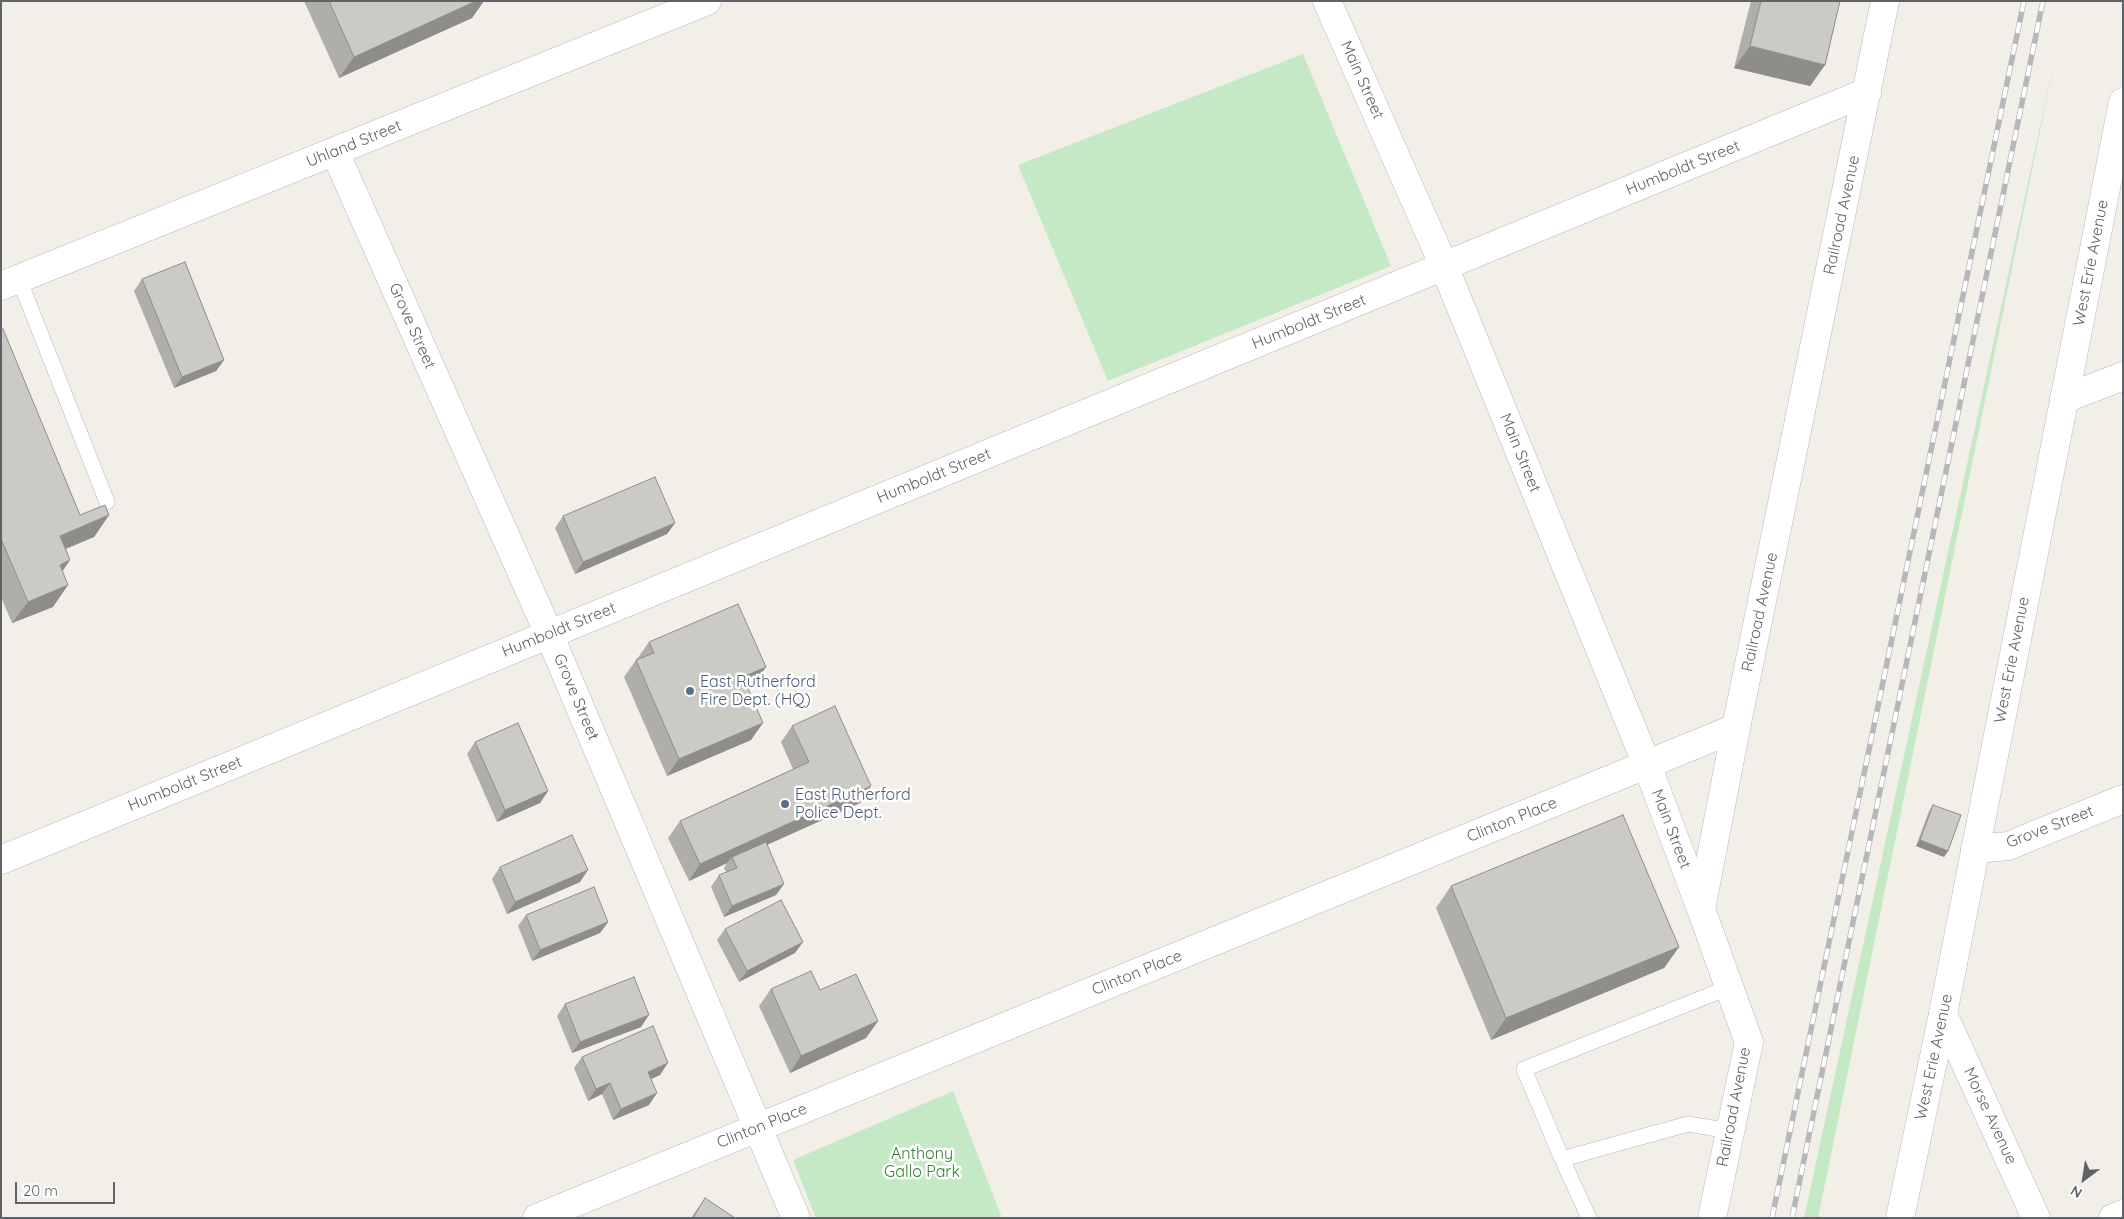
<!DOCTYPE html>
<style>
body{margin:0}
#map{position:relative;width:2124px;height:1219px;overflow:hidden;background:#f1efe8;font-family:Quicksand,sans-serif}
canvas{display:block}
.frame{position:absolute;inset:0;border:2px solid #5f6368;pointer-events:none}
.north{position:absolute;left:2059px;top:1154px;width:50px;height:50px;-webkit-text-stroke:4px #fff;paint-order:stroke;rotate:211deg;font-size:14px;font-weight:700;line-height:20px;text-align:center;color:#5f6368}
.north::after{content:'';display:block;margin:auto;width:18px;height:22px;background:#5f6368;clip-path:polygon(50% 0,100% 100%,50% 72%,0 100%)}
.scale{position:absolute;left:15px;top:1182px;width:100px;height:22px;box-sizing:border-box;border:2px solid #5f6368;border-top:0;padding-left:6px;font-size:15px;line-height:18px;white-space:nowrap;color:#5f6368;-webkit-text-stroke:4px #fff;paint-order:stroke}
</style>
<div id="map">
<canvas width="2124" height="1219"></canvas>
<div class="frame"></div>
<div class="north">N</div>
<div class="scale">20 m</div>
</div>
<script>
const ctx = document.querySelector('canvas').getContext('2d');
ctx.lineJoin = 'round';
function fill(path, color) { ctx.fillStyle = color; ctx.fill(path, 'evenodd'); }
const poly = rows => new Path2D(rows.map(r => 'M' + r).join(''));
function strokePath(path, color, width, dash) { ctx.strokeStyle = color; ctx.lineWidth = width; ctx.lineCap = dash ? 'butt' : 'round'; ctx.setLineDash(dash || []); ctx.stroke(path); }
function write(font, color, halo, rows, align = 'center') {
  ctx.font = font + ' Quicksand,sans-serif'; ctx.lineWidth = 5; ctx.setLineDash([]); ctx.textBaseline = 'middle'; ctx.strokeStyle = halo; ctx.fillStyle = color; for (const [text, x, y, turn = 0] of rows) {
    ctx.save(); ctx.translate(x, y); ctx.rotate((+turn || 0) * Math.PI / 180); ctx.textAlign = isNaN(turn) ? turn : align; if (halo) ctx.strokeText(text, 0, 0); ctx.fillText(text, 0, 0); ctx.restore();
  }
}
fill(poly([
 [2056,53,1818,1218,1804,1218],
 [1303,54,1391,266,1108,381,1018,165],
 [953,1091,1002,1218,816,1218,793,1160]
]), '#c5e8c5');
const lane = poly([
 [19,279,107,502],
 [1730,987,1524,1069,1562,1159,1688,1124,1730,1131],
 [1562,1159,1589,1218]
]);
const street = poly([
 [1327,1,1444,266,1647,765,1701,909],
 [335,152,549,634,796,1218],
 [1,286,707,1],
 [2064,399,2123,376],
 [1975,849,2008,846,2123,799],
 [1,860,1867,92],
 [1943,1014,2036,1218],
 [537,1218,1736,728],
 [1712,1218,1749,1042,1701,909,1736,728,1885,1],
 [2113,1218,2123,1214]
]);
const secondary = poly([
 [1900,1218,1943,1014,2123,102]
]);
strokePath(lane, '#b5b8bc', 16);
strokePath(street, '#b5b8bc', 29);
strokePath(secondary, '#b6babf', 29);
strokePath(lane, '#fff', 15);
strokePath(street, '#fff', 28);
strokePath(secondary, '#fff', 28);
const rail = poly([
 [1772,1218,2024,1],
 [1792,1218,2043,1]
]);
strokePath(rail, '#b6b7b8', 5.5);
strokePath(rail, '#fff', 4, [11]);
fill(poly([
 [304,1,484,1,472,18,339,78],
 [1751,1,1840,1,1825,65,1810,86,1734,68],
 [142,279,224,360,216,371,174,388,134,291],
 [1,330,80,515,109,515,94,537,66,549,70,560,62,572,53,607,12,623,1,597],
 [563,516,675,523,667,534,575,574,555,528],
 [649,642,766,667,754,684,747,687,751,740,667,776,624,677,636,660,637,659],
 [792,726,871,786,860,803,767,845,776,895,724,917,711,887,719,875,726,872,724,868,727,863,689,881,668,838,680,821,793,769,781,742],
 [475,742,548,791,540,803,497,822,467,754],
 [1933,805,1948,851,1944,857,1916,846,1929,811],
 [500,867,580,882,507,914,492,879],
 [1451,886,1679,947,1664,968,1491,1040,1436,908],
 [526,915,608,922,600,933,532,961,518,926],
 [725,929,795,953,739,982,717,940],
 [771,989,820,990,878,1021,866,1038,790,1073,759,1006],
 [565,1004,641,1027,572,1053,557,1016],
 [582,1057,660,1075,651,1079,649,1105,613,1120,602,1094,588,1101,574,1068],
 [705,1198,735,1218,691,1218]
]), '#afaea9');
fill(poly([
 [476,1,484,1,472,18,339,78,354,57],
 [1750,46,1825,65,1810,86,1734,68],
 [224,360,216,371,174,388,182,377],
 [109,515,94,537,45,557,60,536],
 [675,523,667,534,575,574,583,562],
 [70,560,55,582,60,565],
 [68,585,53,607,12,623,28,602],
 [766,667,754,684,731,694,743,677],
 [763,723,751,740,667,776,679,759],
 [871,786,860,803,733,860,732,857,727,863,689,881,700,864],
 [548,791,540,803,497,822,505,810],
 [1920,840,1948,851,1944,857,1916,846],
 [588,870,580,882,507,914,515,902],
 [784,884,776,895,724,917,732,906],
 [608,922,600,933,532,961,540,950],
 [803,942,795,953,739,982,747,971],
 [1679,947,1664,968,1491,1040,1506,1018],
 [649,1015,641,1027,572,1053,580,1042],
 [878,1021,866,1038,790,1073,801,1056],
 [668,1063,660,1075,640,1084,648,1072],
 [610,1083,602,1094,588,1101,596,1089],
 [657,1093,649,1105,613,1120,621,1109]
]), '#8f8d8a');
const building = poly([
 [329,1,476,1,354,57,329,1],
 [1761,1,1840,1,1825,65,1750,46,1761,1],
 [185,262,224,360,182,377,142,279,185,262],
 [3,329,80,515,105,505,109,515,60,536,70,560,60,565,68,585,28,602,1,539,1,330,3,329],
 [655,477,675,523,583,562,563,516,655,477],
 [738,604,766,667,743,677,763,723,679,759,636,660,654,653,649,642,738,604],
 [835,706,871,786,700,864,680,821,809,762,792,726,835,706],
 [518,723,548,791,505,810,475,742,518,723],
 [1933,805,1961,815,1948,851,1920,840,1933,805],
 [1623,815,1679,947,1506,1018,1451,886,1623,815],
 [572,835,588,870,515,902,500,867,572,835],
 [766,842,784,884,732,906,719,875,737,868,732,857,766,842],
 [594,887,608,922,540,950,526,915,594,887],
 [781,900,803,942,747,971,725,929,781,900],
 [811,971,820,990,856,974,878,1021,801,1056,771,989,811,971],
 [634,977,649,1015,580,1042,565,1004,634,977],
 [653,1026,668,1063,648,1072,657,1093,621,1109,610,1083,596,1089,582,1057,653,1026],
 [705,1198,735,1218,693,1218,705,1198]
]);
fill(building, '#cccac5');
strokePath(building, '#8f8d8a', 1);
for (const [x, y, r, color] of [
 [690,691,5,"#5c6f8a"],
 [785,804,5,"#5c6f8a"]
]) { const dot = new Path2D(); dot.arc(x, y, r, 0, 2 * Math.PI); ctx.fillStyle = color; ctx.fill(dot); strokePath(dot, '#fff', 2); }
write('16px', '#5f6368', '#fff', [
 ["Main Street",1362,80,66],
 ["Uhland Street",354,144,-22],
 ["Humboldt Street",1683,168,-22],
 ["Railroad Avenue",1842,215,-78],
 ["West Erie Avenue",2091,263,-79],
 ["Humboldt Street",1309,322,-22],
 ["Grove Street",412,326,66],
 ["Main Street",1520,453,68],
 ["Humboldt Street",934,476,-22],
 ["Railroad Avenue",1760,612,-78],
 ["Humboldt Street",559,630,-22],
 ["West Erie Avenue",2012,660,-79],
 ["Grove Street",576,697,67],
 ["Humboldt Street",185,784,-22],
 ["Clinton Place",1512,820,-22],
 ["Grove Street",2050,827,-21],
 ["Main Street",1671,829,69],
 ["Clinton Place",1137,973,-22],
 ["West Erie Avenue",1934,1057,-78],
 ["Railroad Avenue",1734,1107,-79],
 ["Morse Avenue",1990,1116,65],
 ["Clinton Place",762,1126,-22]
]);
write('16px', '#4e5e75', '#fff', [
 ["East Rutherford",700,682],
 ["Fire Dept. (HQ)",700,700],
 ["East Rutherford",795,795],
 ["Police Dept.",795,813]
], 'left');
write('16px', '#348238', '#fff', [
 ["Anthony",922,1154],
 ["Gallo Park",922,1172]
]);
</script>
